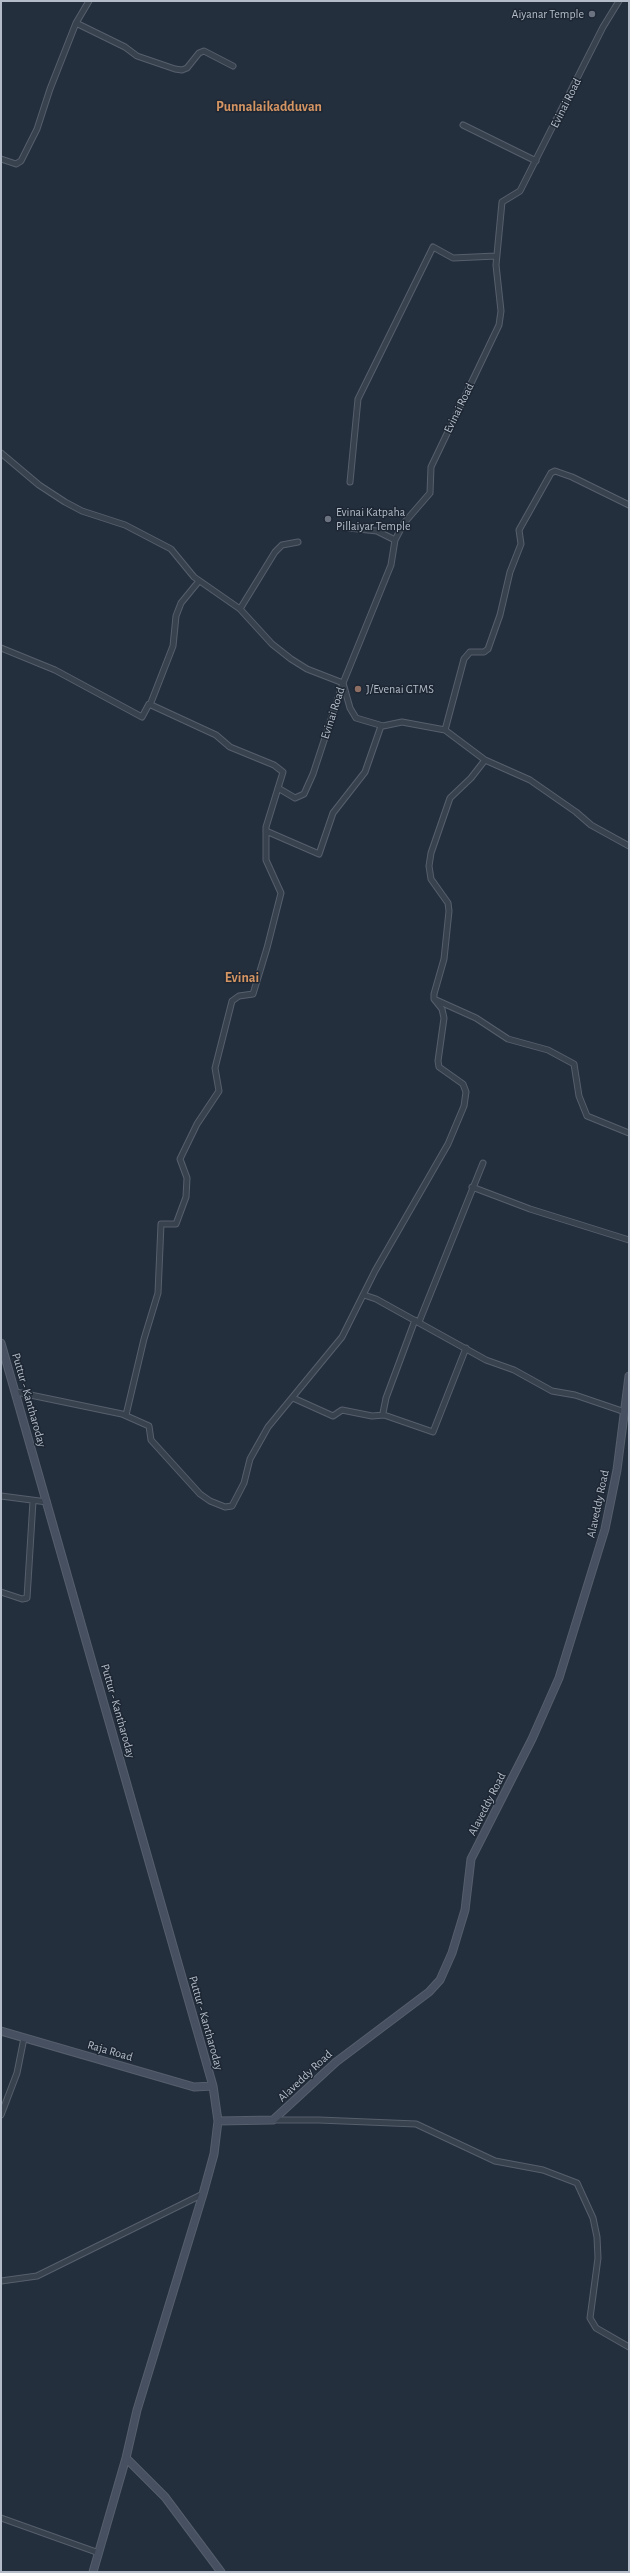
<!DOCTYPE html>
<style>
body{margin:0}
#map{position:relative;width:630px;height:2573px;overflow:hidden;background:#242f3e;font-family:"Alegreya Sans",sans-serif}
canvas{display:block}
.frame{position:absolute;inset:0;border:2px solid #b4bcc9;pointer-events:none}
</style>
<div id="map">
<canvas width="630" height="2573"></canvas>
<div class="frame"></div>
</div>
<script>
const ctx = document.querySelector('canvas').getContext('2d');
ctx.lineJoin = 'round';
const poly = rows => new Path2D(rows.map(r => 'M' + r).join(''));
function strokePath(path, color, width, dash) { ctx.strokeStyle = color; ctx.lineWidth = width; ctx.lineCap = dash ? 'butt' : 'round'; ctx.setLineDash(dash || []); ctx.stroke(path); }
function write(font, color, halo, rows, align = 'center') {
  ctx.font = font + ' "Alegreya Sans",sans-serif'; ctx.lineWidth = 3; ctx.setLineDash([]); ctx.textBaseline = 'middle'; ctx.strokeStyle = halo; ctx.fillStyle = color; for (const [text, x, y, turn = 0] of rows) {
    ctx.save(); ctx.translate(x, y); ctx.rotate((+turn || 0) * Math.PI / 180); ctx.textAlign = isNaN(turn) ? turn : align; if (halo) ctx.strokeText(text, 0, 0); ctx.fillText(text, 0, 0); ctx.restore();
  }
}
const street = poly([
 [76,23,125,47,137,56,175,69,182,70,187,68,199,53,204,51,233,66],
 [463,125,536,161],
 [1,159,16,164,21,161,37,129,50,89,76,23,89,1],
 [1,453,39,485,65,502,82,511,125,525,171,549,194,577,240,609,272,644,291,659,307,669,343,683,350,708,356,718,383,726,402,722,445,730,485,760,530,780,576,812,591,825,629,846],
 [350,482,358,399,433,247,453,258,496,256],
 [349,528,377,531,395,540],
 [240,609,275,552,282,545,298,542],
 [1,648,55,670,142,717,149,704,216,735,230,747,274,765,283,772,266,827,266,860,281,893,267,948,253,994,239,996,232,1001,215,1068,219,1091,197,1124,180,1159,187,1178,186,1197,176,1224,161,1224,158,1293,144,1339,126,1415],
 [150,705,173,646,176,616,181,603,199,581],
 [445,730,464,659,470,652,484,652,488,649,500,615,510,572,521,544,519,530,551,473,555,471,572,477,629,505],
 [278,788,295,798,304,794,313,774,343,683,391,565,395,540,404,523,430,493,431,467,499,325,501,311,496,265,502,202,520,191,603,27,619,1],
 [266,831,319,854,333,813,365,772,381,726],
 [436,1000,476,1018,508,1039,548,1050,574,1064,579,1096,587,1116,629,1133],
 [472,1187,530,1209,629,1240],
 [364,1295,376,1299,486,1360,514,1370,552,1391,575,1395,625,1412],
 [419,1322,483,1163],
 [16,1392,122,1414,149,1426,151,1440,200,1494,210,1501,225,1507,232,1506,244,1483,250,1459,268,1427,342,1337,375,1271,448,1144,464,1106,466,1092,463,1084,439,1067,438,1061,444,1018,442,1009,434,999,434,994,444,959,449,911,448,903,431,879,429,866,431,853,450,798,471,778,485,760],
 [293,1398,333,1416,342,1410,372,1416,384,1415,433,1432,466,1348],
 [383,1413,386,1398,415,1320],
 [1,1496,47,1502],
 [1,1592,22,1599,27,1598,33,1501],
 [1,2115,17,2073,24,2038],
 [273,2120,319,2120,416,2124,495,2161,543,2170,577,2183,593,2218,597,2237,598,2258,590,2318,596,2328,629,2347],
 [1,2281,37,2276,203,2194],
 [1,2518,99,2553]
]);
const secondary = poly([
 [1,1343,213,2086,218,2121,214,2154,203,2194,137,2410,126,2458,93,2572],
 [1,2031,194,2087,213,2086],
 [218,2121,273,2120,336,2062,429,1992,440,1980,452,1953,465,1910,471,1859,532,1739,559,1678,605,1529,617,1470,629,1376],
 [126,2458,165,2497,221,2572]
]);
strokePath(street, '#565f6c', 7);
strokePath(secondary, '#565f6c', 9);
strokePath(street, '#38414e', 5);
strokePath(secondary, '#465061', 7);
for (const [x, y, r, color] of [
 [592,14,4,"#6b7280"],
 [328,519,4,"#6b7280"],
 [358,689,4,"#8d6e63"]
]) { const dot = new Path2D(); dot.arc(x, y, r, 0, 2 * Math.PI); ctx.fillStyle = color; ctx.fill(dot); strokePath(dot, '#1d2633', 1.5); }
write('12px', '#b4bcc9', '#1d2633', [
 ["Aiyanar Temple",584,14,"right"],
 ["Evinai Katpaha",336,512],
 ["Pillaiyar Temple",336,526],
 ["J/Evenai GTMS",366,689]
], 'left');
write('12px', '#b4bcc9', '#1d2633', [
 ["Evinai Road",566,103,-63],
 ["Evinai Road",459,408,-64],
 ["Evinai Road",333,713,-72],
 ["Puttur - Kantharoday",29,1400,74],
 ["Alaveddy Road",598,1504,-78],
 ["Puttur - Kantharoday",118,1711,74],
 ["Alaveddy Road",487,1804,-63],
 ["Puttur - Kantharoday",206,2023,74],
 ["Raja Road",110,2051,16],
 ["Alaveddy Road",305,2076,-43]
]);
write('bold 14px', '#d59563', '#1d2633', [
 ["Punnalaikadduvan",269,107],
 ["Evinai",242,978]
]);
</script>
